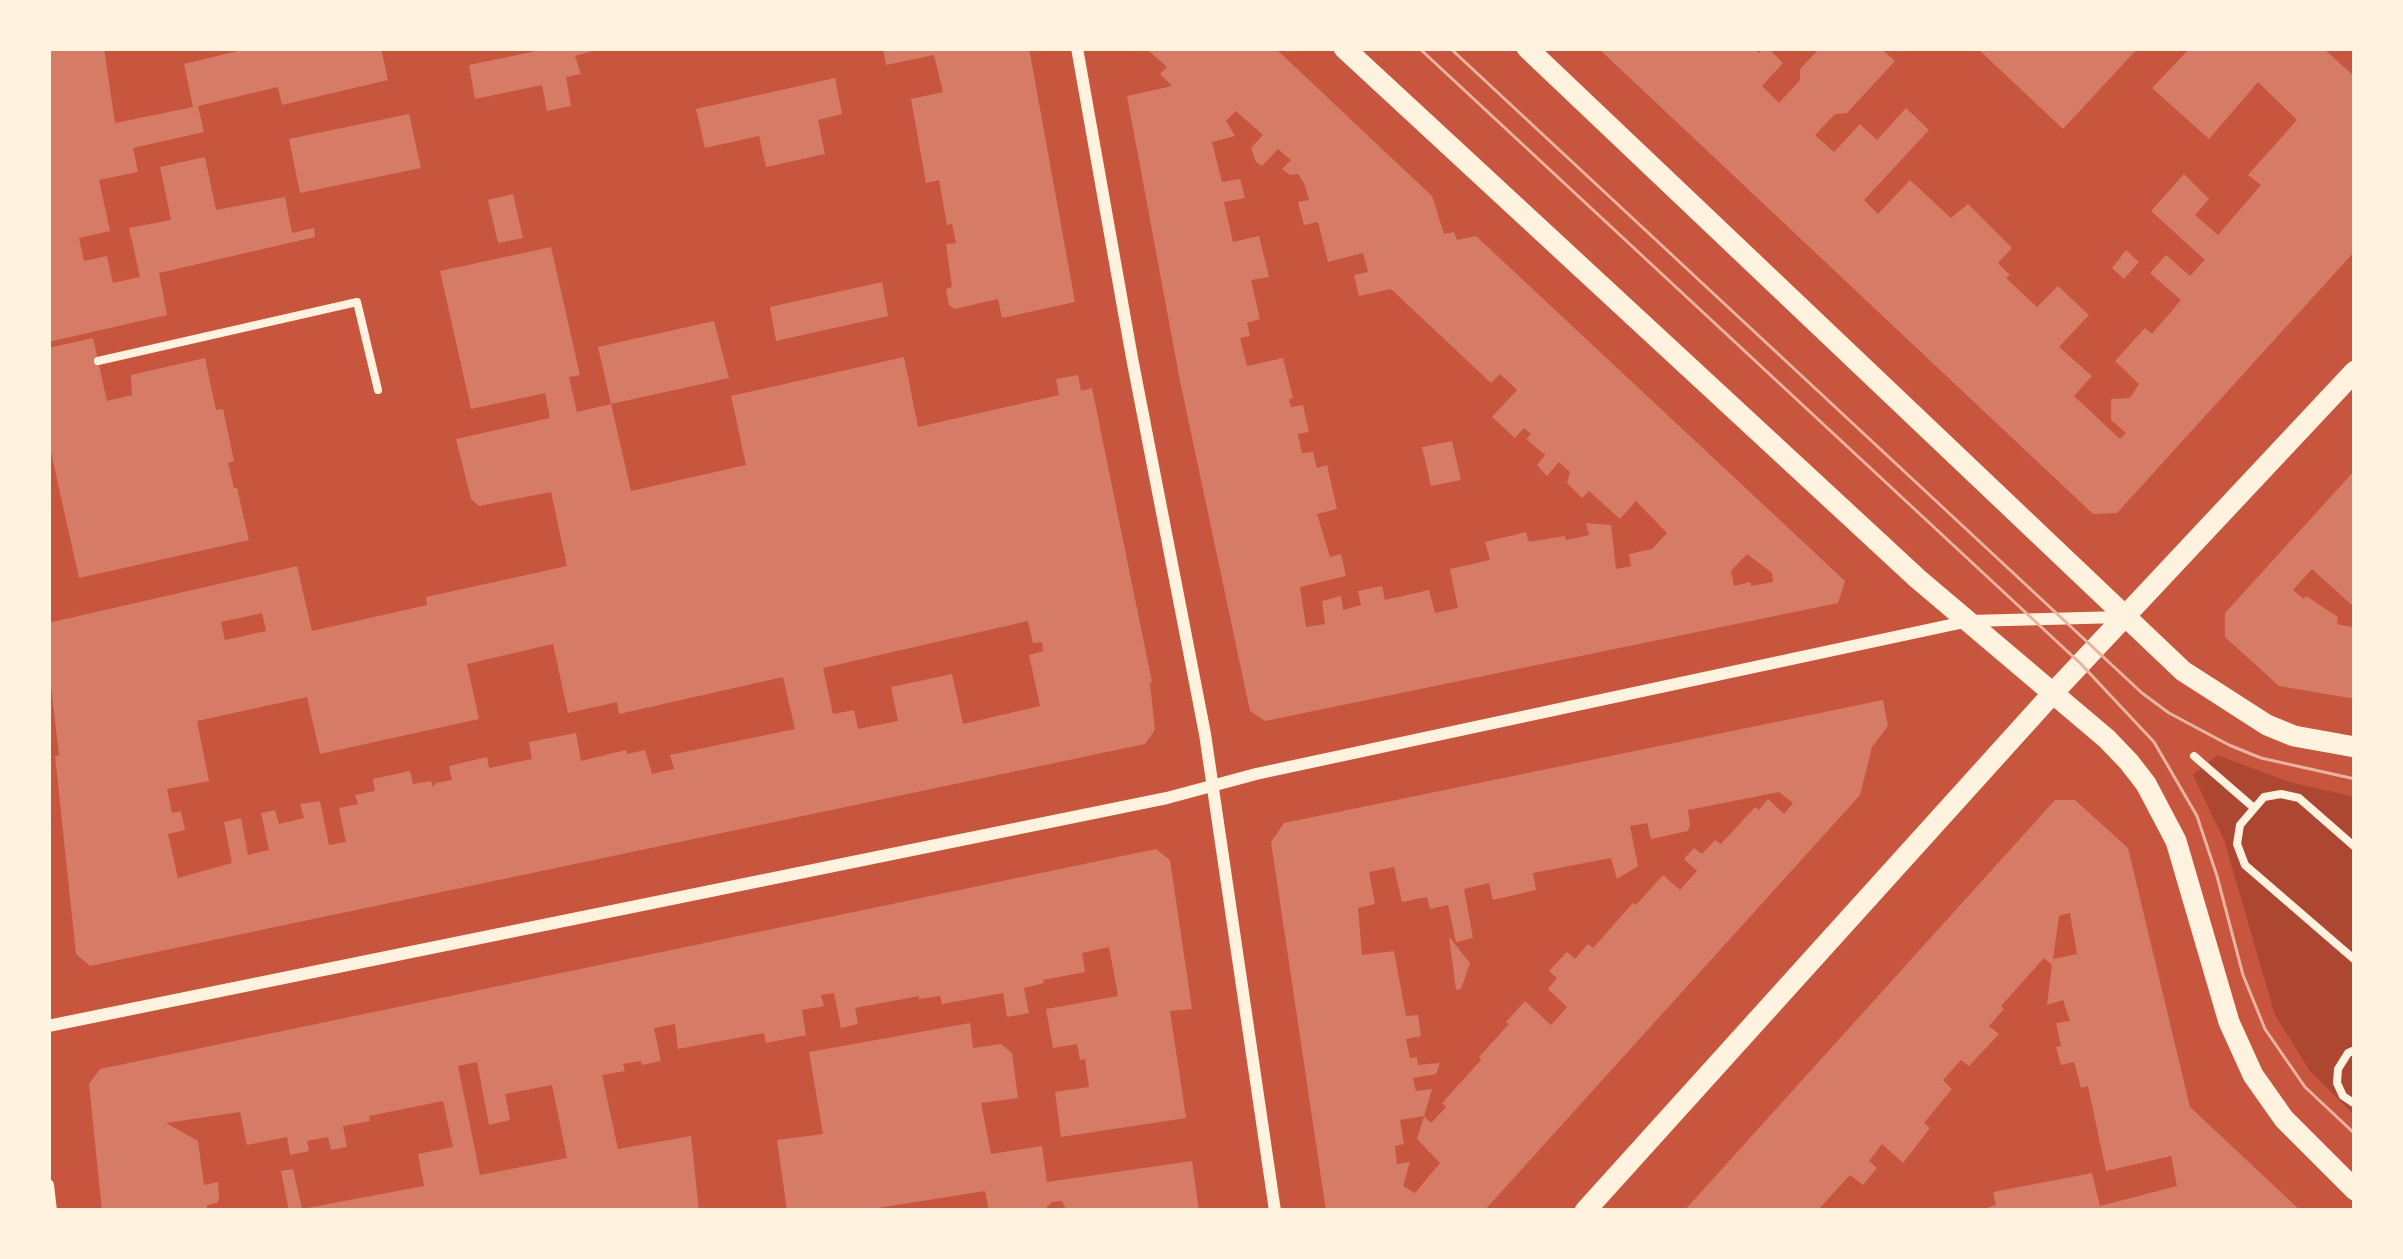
<!DOCTYPE html>
<style>
body{margin:0}
#map{position:relative;width:2403px;height:1259px;overflow:hidden;background:#c8553d;font-family:"Archivo Narrow",sans-serif}
canvas{display:block}
.frame{position:absolute;inset:0;border:51px solid #fff3e0;pointer-events:none}
</style>
<div id="map">
<canvas width="2403" height="1259"></canvas>
<div class="frame"></div>
</div>
<script>
const ctx = document.querySelector('canvas').getContext('2d');
ctx.lineJoin = 'round';
function fill(path, color) { ctx.fillStyle = color; ctx.fill(path, 'evenodd'); }
const poly = rows => new Path2D(rows.map(r => 'M' + r).join(''));
function strokePath(path, color, width, dash) { ctx.strokeStyle = color; ctx.lineWidth = width; ctx.lineCap = dash ? 'butt' : 'round'; ctx.setLineDash(dash || []); ctx.stroke(path); }
fill(poly([
 [2217,755,2289,782,2355,797,2355,1116,2310,1071,2275,1015,2224,840,2193,775]
]), '#ae4732');
fill(poly([
 [48,48,104,48,115,123,193,107,184,64,250,48,381,48,388,80,282,105,278,87,198,106,204,132,133,148,138,172,99,180,110,231,79,238,84,261,107,256,113,283,140,277,129,228,171,220,160,167,205,157,216,210,285,197,292,233,314,228,315,237,159,273,167,315,48,342],
 [551,48,602,48,575,56,581,74,566,77,571,106,547,111,542,85,475,99,469,65],
 [883,48,1029,48,1075,302,1002,318,998,299,954,309,949,305,946,289,952,287,946,244,956,243,952,224,947,225,939,180,926,183,911,99,943,92,934,55,886,65],
 [1153,48,1275,48,1432,196,1444,234,1454,232,1457,240,1476,236,1845,581,1838,603,1265,721,1250,711,1180,381,1127,96,1172,86,1160,74,1167,67,1149,51],
 [1236,111,1263,135,1251,148,1256,162,1262,166,1278,149,1291,160,1282,169,1290,175,1298,174,1304,183,1309,200,1298,202,1304,225,1318,222,1328,262,1363,253,1368,272,1354,275,1359,296,1391,289,1491,383,1500,374,1517,390,1492,417,1515,438,1524,428,1531,434,1526,439,1545,455,1537,465,1547,476,1559,462,1570,472,1567,483,1582,498,1589,491,1620,519,1636,501,1667,533,1652,549,1629,554,1631,566,1616,569,1611,525,1586,523,1589,535,1566,540,1565,536,1529,542,1526,532,1485,542,1490,560,1450,569,1458,608,1435,613,1429,590,1385,600,1382,586,1358,591,1361,605,1343,610,1341,596,1322,601,1325,624,1306,627,1300,587,1346,576,1341,554,1330,557,1317,514,1337,509,1327,465,1317,468,1313,452,1302,453,1298,434,1309,432,1303,405,1291,407,1289,399,1293,398,1283,358,1247,366,1240,338,1250,336,1247,323,1260,319,1251,280,1269,277,1259,236,1233,242,1224,202,1245,198,1240,179,1222,182,1212,142,1235,136,1226,121],
 [1747,554,1772,573,1773,582,1751,586,1750,582,1734,586,1731,571],
 [1598,48,1754,48,1759,53,1763,48,1768,48,1783,63,1762,86,1779,103,1800,80,1800,69,1820,48,1880,48,1895,61,1847,113,1835,114,1815,135,1834,152,1860,124,1877,140,1906,108,1929,130,1864,200,1878,214,1910,180,1951,218,1968,204,2012,248,1998,263,2010,275,2006,278,2037,307,2058,286,2089,315,2059,347,2092,376,2074,396,2120,439,2126,433,2111,420,2111,399,2130,398,2139,384,2115,361,2145,328,2152,334,2181,300,2150,273,2166,255,2190,276,2205,260,2151,211,2184,174,2209,199,2195,215,2218,235,2261,185,2248,175,2297,120,2258,82,2209,139,2152,88,2190,48,2323,48,2355,77,2355,251,2117,513,2093,514],
 [1977,48,2138,48,2063,129],
 [835,78,842,114,818,120,825,154,766,167,759,136,705,148,696,109],
 [409,114,421,168,300,193,289,139],
 [513,194,523,238,498,243,488,200],
 [551,247,580,375,569,377,577,412,611,404,598,347,714,321,729,378,611,404,631,491,746,465,731,396,904,357,918,427,1059,395,1056,379,1078,375,1081,391,1092,388,1152,682,1150,683,1155,730,1145,744,90,966,76,954,55,756,59,755,48,660,48,623,297,566,312,631,427,605,426,597,567,566,551,492,479,506,471,499,456,439,550,418,545,393,471,409,440,271],
 [262,613,266,631,225,640,221,622],
 [1028,621,1033,643,1042,642,1043,651,1029,655,1040,706,963,724,952,674,891,687,898,721,858,729,854,710,833,714,823,668],
 [553,644,568,713,617,702,619,714,783,677,795,729,670,755,674,769,652,774,645,750,627,754,626,750,581,761,576,733,529,742,532,759,489,768,487,757,449,766,452,780,436,783,433,787,431,781,413,784,410,771,373,779,375,791,355,795,358,804,339,808,346,842,329,845,320,801,300,804,304,818,279,824,275,810,261,813,269,850,248,855,241,818,224,822,232,863,178,878,168,834,185,830,181,811,172,813,167,789,209,781,197,721,307,697,320,754,479,719,467,664],
 [2126,250,2139,262,2124,279,2112,268],
 [882,282,888,316,776,341,770,307],
 [93,338,107,401,132,395,131,375,205,358,216,410,223,409,234,461,228,463,234,488,237,488,249,540,79,578,48,439,48,348],
 [1452,441,1461,480,1431,486,1422,447],
 [2355,470,2355,608,2312,569,2293,590,2304,599,2306,596,2338,617,2337,624,2355,628,2355,699,2279,686,2225,637,2225,613],
 [1883,700,1888,726,1872,747,1860,795,1484,1211,1326,1211,1271,842,1284,823],
 [1779,792,1793,803,1784,814,1768,799,1759,810,1755,807,1721,844,1715,840,1702,854,1694,848,1684,859,1697,871,1680,890,1663,875,1636,905,1633,903,1593,948,1588,944,1575,959,1567,952,1563,956,1549,971,1557,978,1548,989,1567,1007,1551,1025,1525,1001,1506,1022,1509,1024,1479,1057,1481,1060,1442,1103,1446,1107,1431,1123,1424,1116,1417,1139,1440,1163,1415,1193,1403,1186,1410,1162,1397,1164,1395,1146,1404,1144,1400,1120,1424,1116,1432,1089,1416,1091,1413,1078,1436,1074,1440,1063,1418,1065,1417,1057,1410,1058,1406,1039,1421,1036,1418,1015,1406,1016,1394,951,1362,955,1358,908,1375,904,1369,872,1394,867,1402,902,1427,897,1430,909,1448,905,1456,942,1473,938,1464,889,1489,883,1493,900,1536,890,1533,873,1611,858,1617,879,1638,866,1630,826,1647,823,1651,839,1688,831,1690,825,1688,810],
 [2055,800,2075,800,2128,848,2190,1107,2301,1211,1979,1211,1996,1205,1993,1192,2092,1173,2100,1206,2177,1186,2171,1156,2106,1171,2088,1086,2081,1088,2074,1062,2061,1065,2056,1047,2061,1046,2056,1023,2070,1021,2063,1000,2047,1005,2052,965,2044,958,2001,1006,2004,1009,1989,1026,1999,1034,1969,1066,1961,1060,1943,1080,1952,1089,1924,1123,1930,1128,1903,1163,1882,1144,1869,1161,1877,1168,1863,1185,1850,1175,1817,1211,1684,1211],
 [2070,913,2077,954,2053,959,2059,916],
 [1156,849,1170,860,1192,1009,1170,1011,1186,1118,1061,1137,1055,1092,1089,1087,1085,1059,1080,1060,1077,1044,1053,1048,1046,1009,1118,996,1109,947,1082,953,1085,972,1043,980,1044,983,1024,988,1029,1013,1007,1017,1003,993,942,1004,940,996,919,999,919,996,855,1008,858,1024,841,1028,834,993,821,995,824,1006,802,1010,806,1035,766,1043,764,1033,678,1049,675,1024,654,1028,661,1061,642,1065,641,1061,623,1064,625,1071,602,1075,618,1149,691,1136,699,1211,289,1211,281,1171,293,1169,302,1209,424,1186,418,1154,453,1147,443,1101,369,1116,370,1121,343,1126,347,1147,331,1150,328,1137,307,1141,309,1151,290,1155,287,1137,247,1145,240,1112,166,1123,198,1141,204,1185,218,1182,219,1199,217,1203,207,1205,207,1210,197,1211,102,1211,89,1084,100,1069],
 [477,1062,489,1125,510,1120,505,1094,552,1085,567,1158,480,1175,458,1066],
 [1449,937,1470,963,1461,989,1456,990],
 [970,1023,973,1048,1001,1044,1012,1053,1018,1098,981,1103,991,1154,1042,1146,1047,1182,1192,1161,1199,1211,1067,1211,1062,1201,1052,1202,1046,1208,1031,1211,989,1211,985,1191,859,1211,787,1211,777,1140,823,1134,809,1052]
]), '#d67c66');
strokePath(poly([
 [98,361,357,302,378,390],
 [2194,756,2254,808],
 [2355,847,2299,798,2281,794,2264,797,2240,825,2237,844,2245,865,2355,960],
 [2355,1050,2348,1053,2338,1069,2337,1083,2343,1096,2355,1104]
]), '#fff3e0', 8);
strokePath(poly([
 [1077,48,1132,358,1205,734,1275,1211],
 [48,1026,1167,798,1256,774,1969,621,2122,617],
 [48,1185,51,1211]
]), '#fff3e0', 12);
strokePath(poly([
 [1344,48,1918,579,2107,739,2129,762,2146,784,2176,841,2229,1022,2253,1075,2284,1119,2355,1190],
 [1527,48,2183,671,2267,725,2294,736,2355,747],
 [1585,1211,2053,693,2355,371]
]), '#fff3e0', 21);
strokePath(poly([
 [1419,48,2081,664,2154,742,2197,816,2217,876,2243,975,2265,1029,2305,1087,2355,1134],
 [1450,48,2142,693,2169,713,2229,745,2261,758,2355,779]
]), '#e9b49f', 3);
</script>
